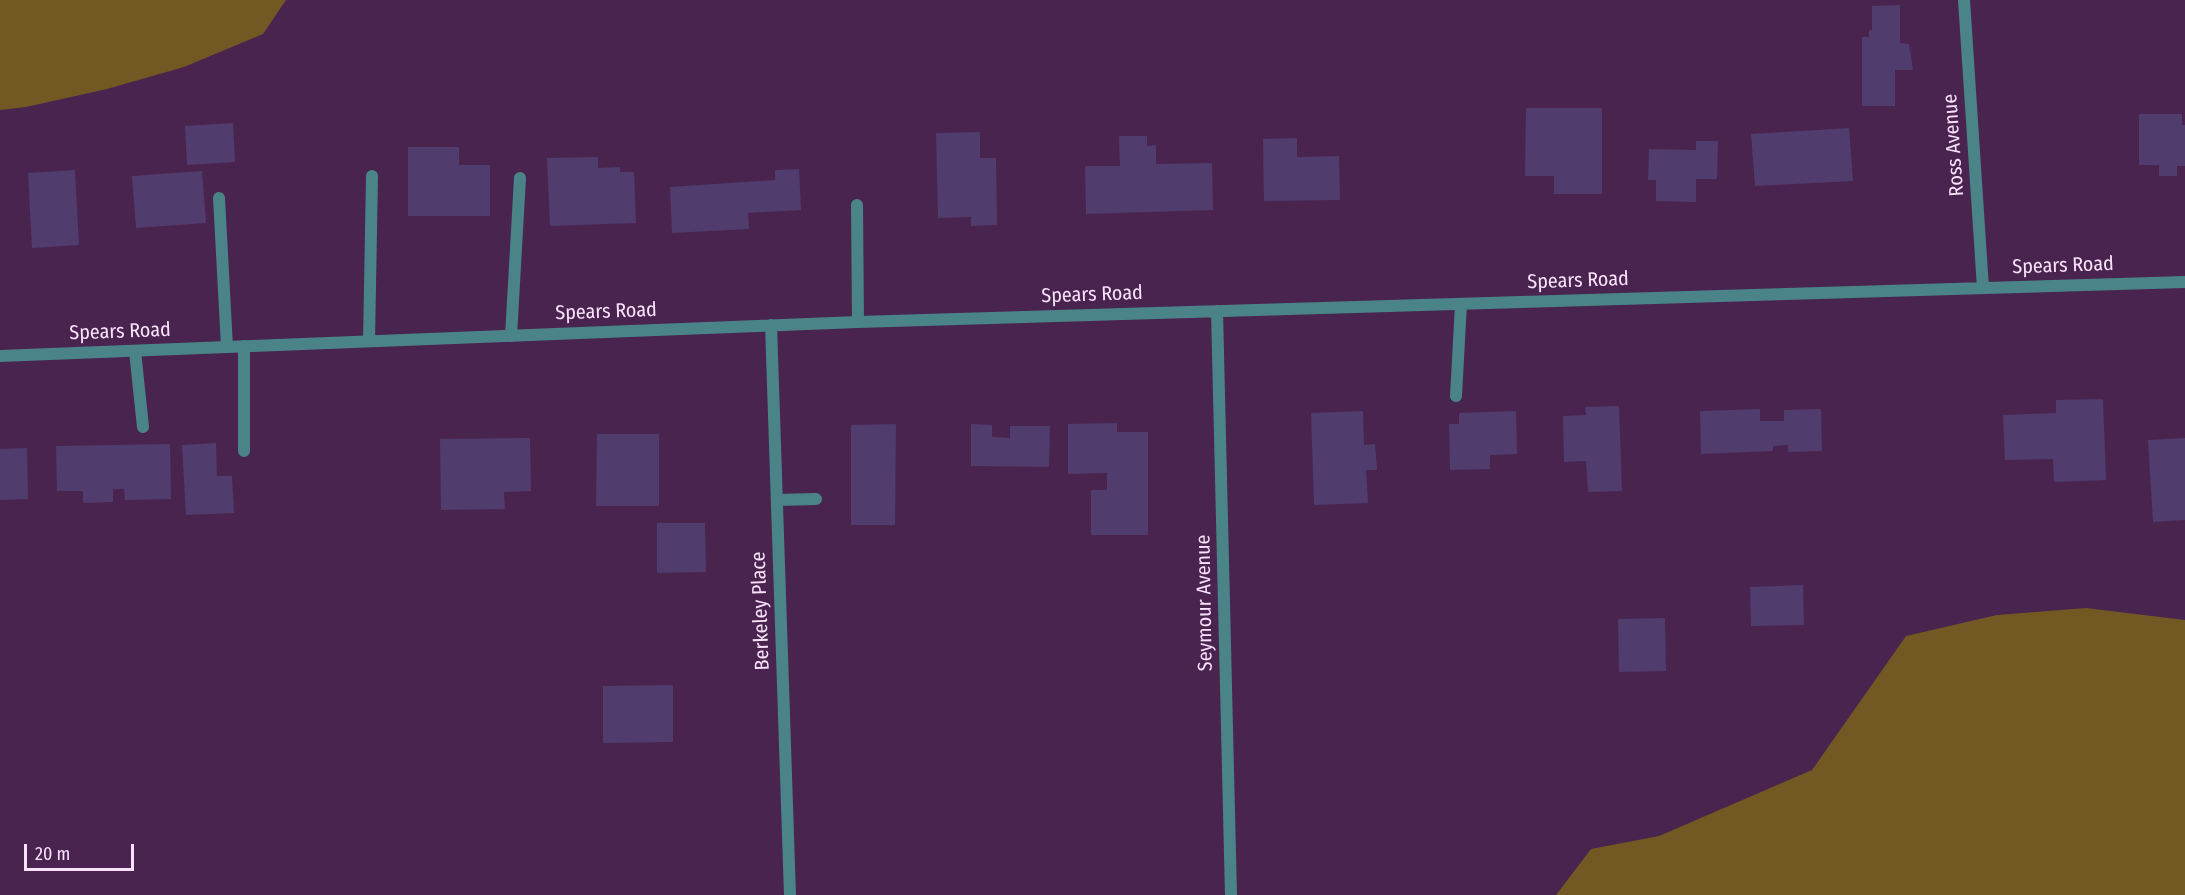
<!DOCTYPE html>
<style>
body{margin:0}
#map{position:relative;width:2185px;height:895px;overflow:hidden;background:#49244f;font-family:"Fira Sans Condensed",sans-serif}
canvas{display:block}
.scale{position:absolute;left:24px;top:844px;width:110px;height:27px;box-sizing:border-box;border:3px solid #f9e2fc;border-top:0;padding-left:8px;font-size:18px;line-height:21px;white-space:nowrap;color:#f9e2fc;-webkit-text-stroke:4px #49244f;paint-order:stroke}
</style>
<div id="map">
<canvas width="2185" height="895"></canvas>
<div class="scale">20 m</div>
</div>
<script>
const ctx = document.querySelector('canvas').getContext('2d');
ctx.lineJoin = 'round';
function fill(path, color) { ctx.fillStyle = color; ctx.fill(path, 'evenodd'); }
const poly = rows => new Path2D(rows.map(r => 'M' + r).join(''));
function strokePath(path, color, width, dash) { ctx.strokeStyle = color; ctx.lineWidth = width; ctx.lineCap = dash ? 'butt' : 'round'; ctx.setLineDash(dash || []); ctx.stroke(path); }
function write(font, color, halo, rows, align = 'center') {
  ctx.font = font + ' "Fira Sans Condensed",sans-serif'; ctx.lineWidth = 4.5; ctx.setLineDash([]); ctx.textBaseline = 'middle'; ctx.strokeStyle = halo; ctx.fillStyle = color; for (const [text, x, y, turn = 0] of rows) {
    ctx.save(); ctx.translate(x, y); ctx.rotate((+turn || 0) * Math.PI / 180); ctx.textAlign = isNaN(turn) ? turn : align; if (halo) ctx.strokeText(text, 0, 0); ctx.fillText(text, 0, 0); ctx.restore();
  }
}
fill(poly([
 [0,0,286,0,263,34,184,67,107,89,26,107,0,110],
 [2086,608,2185,620,2185,895,1556,895,1591,849,1659,836,1812,770,1906,636,1997,615]
]), '#725823');
fill(poly([
 [1900,5,1900,43,1909,44,1913,70,1895,70,1895,106,1862,106,1862,37,1869,37,1869,30,1872,30,1872,6],
 [1526,108,1602,108,1602,194,1554,194,1554,176,1525,176],
 [2139,114,2182,114,2182,125,2185,125,2185,166,2177,166,2177,176,2159,176,2159,165,2139,165],
 [233,123,235,162,187,165,185,126],
 [1849,128,1853,181,1755,186,1751,134],
 [980,132,980,158,996,158,997,225,971,226,971,217,938,218,936,133],
 [1119,136,1147,136,1147,146,1156,145,1156,164,1212,163,1213,210,1086,214,1085,166,1120,166],
 [1297,138,1297,157,1339,156,1340,200,1264,201,1263,139],
 [1696,141,1718,141,1717,179,1696,179,1696,202,1656,201,1656,180,1648,180,1649,149,1696,150],
 [408,147,459,147,459,165,490,165,490,216,408,216],
 [598,157,598,168,620,167,620,172,634,172,636,223,550,226,547,158],
 [799,169,801,210,748,213,749,229,672,233,670,187,775,180,775,170],
 [75,170,79,245,32,248,28,173],
 [202,171,206,223,136,228,132,176],
 [2103,399,2106,480,2054,482,2053,459,2005,460,2003,415,2056,413,2056,400],
 [1619,406,1622,491,1588,492,1586,461,1564,462,1563,416,1586,415,1585,407],
 [1760,409,1760,421,1784,421,1784,410,1821,409,1822,451,1788,452,1788,445,1773,446,1773,451,1701,454,1700,411],
 [1363,411,1364,445,1375,444,1377,470,1366,470,1368,503,1314,505,1311,413],
 [1516,411,1517,454,1490,455,1490,469,1450,470,1449,424,1459,424,1459,413],
 [1117,423,1117,432,1148,432,1148,535,1091,535,1091,490,1107,490,1107,473,1068,474,1068,424],
 [896,424,895,525,851,525,851,425],
 [971,424,992,425,992,437,1010,438,1010,426,1050,426,1049,467,971,466],
 [597,434,659,434,659,506,596,506],
 [530,438,531,491,504,492,505,509,441,510,440,439],
 [2185,438,2185,520,2153,522,2148,440],
 [216,443,217,476,232,476,234,513,186,515,182,445],
 [170,444,171,499,125,500,124,489,113,489,113,502,83,503,83,491,57,491,56,446],
 [27,448,28,499,0,500,0,449],
 [657,523,705,523,706,572,657,573],
 [1803,585,1804,625,1751,626,1750,587],
 [1665,618,1666,671,1619,672,1618,619],
 [673,685,673,742,603,743,603,686]
]), '#513c6e');
strokePath(poly([
 [219,198,227,347],
 [857,205,858,322],
 [511,336,520,178],
 [369,341,372,176],
 [135,351,143,427],
 [1456,396,1461,304],
 [244,451,244,346],
 [777,500,816,499]
]), '#4a8488', 12);
strokePath(poly([
 [1964,0,1983,288],
 [1217,311,1231,895],
 [771,325,790,895],
 [0,356,858,322,2185,282]
]), '#4a8488', 12);
write('20px', '#f9e2fc', '#49244f', [
 ["Ross Avenue",1954,145,-94],
 ["Spears Road",2063,266,-2],
 ["Spears Road",1578,281,-2],
 ["Spears Road",1092,295,-2],
 ["Spears Road",606,312,-2],
 ["Spears Road",120,332,-2],
 ["Seymour Avenue",1205,603,-91],
 ["Berkeley Place",761,611,-92]
]);
</script>
